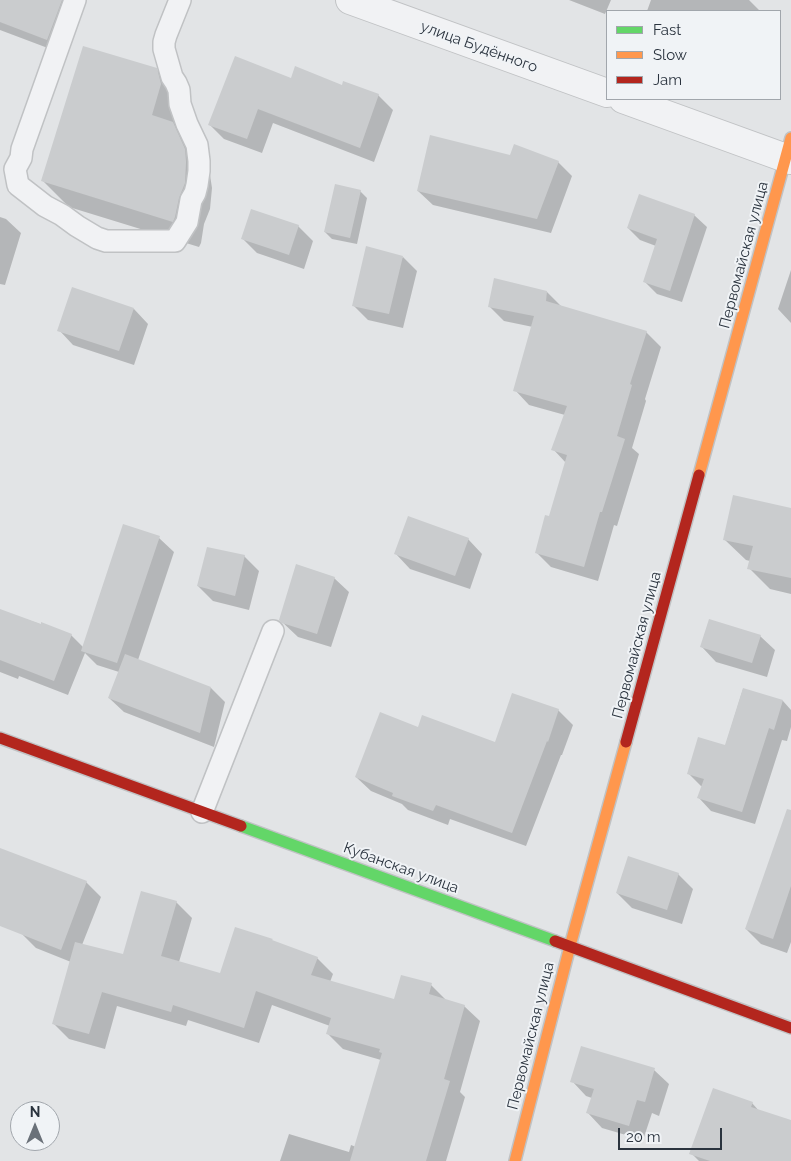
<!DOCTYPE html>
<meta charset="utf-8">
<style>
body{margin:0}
#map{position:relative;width:791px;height:1161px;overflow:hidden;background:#e2e4e6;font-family:Raleway,sans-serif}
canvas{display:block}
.legend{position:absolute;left:606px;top:10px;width:175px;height:90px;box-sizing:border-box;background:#f0f3f6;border:1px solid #a1a6ac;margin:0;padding:6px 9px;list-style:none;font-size:15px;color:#2a333e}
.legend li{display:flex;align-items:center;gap:10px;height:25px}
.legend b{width:25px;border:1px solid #a1a6ac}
.north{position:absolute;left:10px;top:1101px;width:50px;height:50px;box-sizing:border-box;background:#f0f3f6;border:1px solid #a1a6ac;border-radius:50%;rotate:0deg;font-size:14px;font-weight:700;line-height:20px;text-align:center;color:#2a333e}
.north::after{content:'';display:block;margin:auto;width:18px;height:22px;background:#6a7179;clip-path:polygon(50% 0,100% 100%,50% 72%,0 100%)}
.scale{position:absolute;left:618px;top:1128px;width:104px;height:22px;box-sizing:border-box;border:2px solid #2a333e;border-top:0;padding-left:6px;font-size:15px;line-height:18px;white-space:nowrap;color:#2a333e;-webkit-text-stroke:4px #f0f3f6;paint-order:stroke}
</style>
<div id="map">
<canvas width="791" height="1161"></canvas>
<ul class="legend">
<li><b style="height:6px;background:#63d668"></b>Fast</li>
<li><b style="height:6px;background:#ff974d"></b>Slow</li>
<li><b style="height:6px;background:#b3261e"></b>Jam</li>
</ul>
<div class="north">N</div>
<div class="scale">20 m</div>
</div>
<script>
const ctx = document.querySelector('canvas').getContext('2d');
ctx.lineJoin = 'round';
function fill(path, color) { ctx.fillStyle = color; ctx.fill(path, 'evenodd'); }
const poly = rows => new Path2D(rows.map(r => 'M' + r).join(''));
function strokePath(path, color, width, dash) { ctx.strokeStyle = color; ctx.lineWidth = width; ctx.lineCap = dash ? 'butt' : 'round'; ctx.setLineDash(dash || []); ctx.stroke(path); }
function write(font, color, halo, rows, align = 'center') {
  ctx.font = font + ' Raleway,sans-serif'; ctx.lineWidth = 4; ctx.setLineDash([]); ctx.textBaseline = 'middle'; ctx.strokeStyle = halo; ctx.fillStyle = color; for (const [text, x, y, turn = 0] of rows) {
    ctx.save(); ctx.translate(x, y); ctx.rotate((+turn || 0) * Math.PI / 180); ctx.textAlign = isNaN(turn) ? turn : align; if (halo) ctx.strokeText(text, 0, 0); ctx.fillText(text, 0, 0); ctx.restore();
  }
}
fill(poly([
 [0,0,85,0,61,53,0,30],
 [569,0,611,0,605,14],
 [651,0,749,0,760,11,647,11],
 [156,69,182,96,198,149,210,175,212,188,210,209,204,224,201,243,199,247,69,207,43,181],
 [292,80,343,87,378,95,393,110,374,162,273,123,262,153,224,139,209,124],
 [511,157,558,162,572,176,551,233,433,205,418,191],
 [360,191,367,198,357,244,332,239,325,232],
 [694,215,707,227,682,302,657,294,645,282,656,246,640,240,628,228],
 [0,217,6,219,21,233,5,285,0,284],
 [298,226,313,241,304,269,257,253,243,239],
 [403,257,417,271,403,328,368,320,353,305],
 [791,270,791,323,778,309],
 [547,292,562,307,646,332,661,347,645,399,646,401,632,448,639,454,617,526,614,525,598,581,551,567,536,552,550,518,566,463,553,449,565,415,529,405,515,390,533,327,504,321,489,306],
 [134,309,148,324,134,365,73,345,59,330],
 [791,509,791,594,770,589,749,568,750,561,746,560,725,540],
 [159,538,174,552,138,660,211,688,225,702,214,747,124,712,109,698,119,672,97,665,85,653,68,695,19,676,18,679,0,672,0,610,71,635,83,647],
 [468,539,482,554,470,589,410,569,396,554],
 [244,556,259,571,249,610,213,601,198,586],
 [334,578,349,592,331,647,298,637,280,620],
 [760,636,775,650,767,677,716,662,702,647],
 [743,689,783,701,791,710,791,727,787,741,782,740,755,824,711,811,699,798,703,787,701,786,688,773,725,747],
 [558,710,573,725,562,755,561,755,526,846,450,819,448,825,408,810,402,804,371,791,356,777,419,728,496,743],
 [0,849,86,882,101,897,82,945,123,956,176,902,192,918,179,962,220,974,317,958,333,974,330,982,395,1000,431,985,447,1001,464,1006,480,1021,460,1092,465,1097,446,1161,280,1161,289,1134,349,1152,351,1145,356,1147,381,1060,343,1049,328,1034,330,1026,272,1005,259,1043,188,1020,186,1026,117,1006,105,1049,69,1039,53,1023,71,962,36,948,22,934,0,921],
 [791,859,791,942,787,953,761,944,746,929],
 [678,874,693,889,682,924,632,908,617,893],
 [654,1070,669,1084,659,1116,652,1113,643,1140,602,1128,588,1113,592,1098,586,1096,572,1081],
 [752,1103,760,1112,791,1122,791,1161,699,1161,691,1153]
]), '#0003');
fill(poly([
 [0,0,62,0,47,40,0,22],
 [83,46,157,68,161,84,152,115,173,122,185,149,186,162,185,183,179,198,175,217,173,222,41,181],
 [235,56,291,78,295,66,342,85,343,81,379,94,360,148,258,109,247,139,208,125],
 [430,135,510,155,514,144,559,161,537,219,417,191],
 [335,184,361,190,350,238,324,232],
 [639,194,695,214,670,291,643,282,657,239,627,228],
 [251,209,299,225,289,255,241,239],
 [366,246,403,256,389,314,352,306],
 [494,278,547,291,546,301,647,331,630,384,632,385,617,436,625,439,602,512,600,512,584,567,535,553,545,515,549,516,567,455,551,450,567,406,513,391,534,316,488,307],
 [72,287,134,308,119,351,57,331],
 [733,495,791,508,791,578,747,569,753,546,723,540],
 [408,516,469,538,455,576,394,554],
 [123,524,160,536,117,663,81,651],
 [207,547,245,555,235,596,197,586],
 [296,564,335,577,317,634,282,623,279,620],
 [0,609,41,624,41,622,72,634,54,681,0,660],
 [709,619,761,635,752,663,700,647],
 [125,654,211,687,200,733,108,698],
 [743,688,783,700,774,730,769,728,742,812,697,798,704,779,687,774,698,737,725,745],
 [512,693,559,709,548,742,547,741,512,833,436,805,433,811,392,796,393,793,355,777,380,712,418,727,422,715,495,742],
 [787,809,791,810,791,886,773,939,745,929],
 [0,848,87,881,61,950,0,926],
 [628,856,679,873,667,910,616,893],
 [141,891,177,901,161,956,220,973,235,927,273,939,272,940,318,957,311,975,394,999,401,975,432,983,429,994,465,1005,444,1079,450,1081,426,1161,350,1161,382,1053,379,1052,380,1049,326,1034,331,1018,256,991,244,1028,173,1005,171,1012,102,992,89,1034,52,1024,75,942,123,954],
 [581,1046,655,1068,645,1102,637,1100,629,1126,586,1113,594,1089,570,1082],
 [713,1088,753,1102,751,1107,791,1120,791,1161,710,1161,689,1154]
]), '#caccce');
const lane = poly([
 [75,0,22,149,21,158,15,169,18,185,45,206,62,215,77,226,97,238,106,241,175,241,187,222,191,200,195,193,197,185,199,171,199,161,197,145,187,124,180,104,179,90,176,83,172,77,164,49,164,42,166,35,180,0],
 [202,812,273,631]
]);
const street = poly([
 [350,0,607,93],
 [623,99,791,160]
]);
const fast = poly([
 [241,826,555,941]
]);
const slow = poly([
 [699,475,791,138],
 [515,1161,570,946,626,742]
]);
const jam = poly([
 [0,738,241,826],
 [626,742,699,475],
 [555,941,791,1028]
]);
strokePath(lane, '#c0c2c4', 24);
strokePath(street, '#c0c2c4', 30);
strokePath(fast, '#c0c2c4', 14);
strokePath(slow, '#c0c2c4', 14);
strokePath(jam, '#c0c2c4', 14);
strokePath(lane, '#f1f2f4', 21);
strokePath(street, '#f1f2f4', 28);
strokePath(fast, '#63d668', 11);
strokePath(slow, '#ff974d', 11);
strokePath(jam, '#b3261e', 11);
write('15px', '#2a333e', '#f0f3f6', [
 ["улица Будённого",479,47,20],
 ["Первомайская улица",744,255,-75],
 ["Первомайская улица",637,645,-75],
 ["Кубанская улица",401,868,20],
 ["Первомайская улица",531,1036,-76]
]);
</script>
